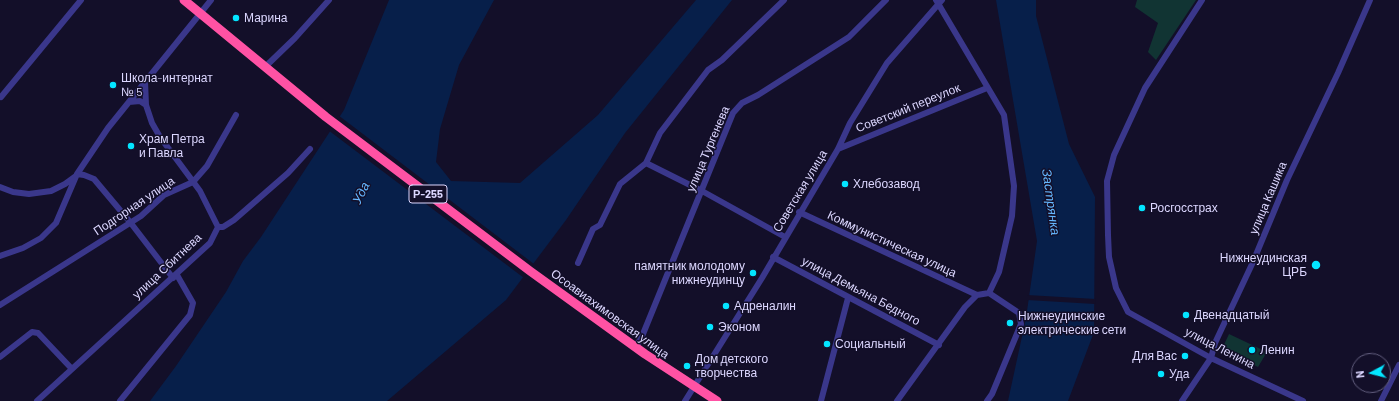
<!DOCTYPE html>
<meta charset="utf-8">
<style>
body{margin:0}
#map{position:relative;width:1399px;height:401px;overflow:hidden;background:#130f29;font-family:Barlow,sans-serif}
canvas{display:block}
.north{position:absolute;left:1351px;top:353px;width:40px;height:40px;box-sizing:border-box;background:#130f29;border:1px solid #635f7f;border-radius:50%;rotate:263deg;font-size:11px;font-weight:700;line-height:16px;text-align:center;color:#dcd7ff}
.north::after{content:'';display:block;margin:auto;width:14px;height:18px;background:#03e5ff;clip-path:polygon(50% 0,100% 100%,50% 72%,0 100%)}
</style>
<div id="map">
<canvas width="1399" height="401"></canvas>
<div class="north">N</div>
</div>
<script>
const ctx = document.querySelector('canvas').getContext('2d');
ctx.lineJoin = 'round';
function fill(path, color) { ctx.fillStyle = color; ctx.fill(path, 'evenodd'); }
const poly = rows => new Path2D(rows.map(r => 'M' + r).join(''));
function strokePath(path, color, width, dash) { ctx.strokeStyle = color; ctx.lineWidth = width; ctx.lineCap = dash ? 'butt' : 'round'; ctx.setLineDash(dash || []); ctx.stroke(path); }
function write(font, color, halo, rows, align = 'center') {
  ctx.font = font + ' Barlow,sans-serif'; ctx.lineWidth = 3; ctx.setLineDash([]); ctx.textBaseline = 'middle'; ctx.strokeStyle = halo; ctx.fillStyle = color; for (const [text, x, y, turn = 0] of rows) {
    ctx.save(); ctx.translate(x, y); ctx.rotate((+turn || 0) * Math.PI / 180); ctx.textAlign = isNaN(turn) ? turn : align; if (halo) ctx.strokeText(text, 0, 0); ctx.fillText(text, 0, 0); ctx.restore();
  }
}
fill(poly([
 [1137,0,1196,0,1156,60,1148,52,1158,23,1135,7],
 [1229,334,1267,352,1258,367,1222,349]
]), '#113433');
fill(poly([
 [389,0,494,0,459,65,440,129,436,162,451,181,520,183,598,115,696,0,732,0,625,133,566,220,506,300,387,401,150,401,176,366,226,292,243,261,261,237,344,110],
 [996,0,1036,0,1036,16,1069,144,1095,197,1094,332,1068,401,1008,401,1026,318,1037,241]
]), '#071f4a');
fill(poly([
 [338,115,534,264,524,278,328,130],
 [1027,295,1096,299,1095,304,1027,300]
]), '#130f29');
strokePath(poly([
 [1202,0,1145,88,1114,155,1107,181,1108,235,1109,257,1116,288,1128,312,1211,358,1303,401],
 [265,67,295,38,329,0],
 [145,81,146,105,152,123,160,137,200,191,218,227],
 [1,97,81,0],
 [129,102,140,101,146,105],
 [838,149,987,88],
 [646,163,702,191,785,237],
 [77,174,84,175,94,179,130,222,173,278],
 [0,187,13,192,29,194,51,191,65,184,76,176],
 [799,212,977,295],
 [0,256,23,248,41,238,56,223,77,174,108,128,211,0],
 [773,257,939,345],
 [578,263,593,229,600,225,620,184,646,163,660,133,708,70,722,60,784,0],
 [0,305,141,216,164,195,193,182,207,166,236,115],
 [636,347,643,334,733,113,742,103,758,95,849,37,886,0],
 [0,357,32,332,38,333,72,369],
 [37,401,210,243,218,227,223,227,234,220,288,173,310,149],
 [120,401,190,315,193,303,177,275],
 [685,401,762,278,838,149,850,123,887,63,942,0],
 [821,401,848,298],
 [897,401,965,307,977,295,989,293,999,272,1012,216,1014,186,1004,115,936,0],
 [987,401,992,394,1021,324,1019,313,989,293],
 [1182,401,1211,358,1215,343,1253,262,1287,180,1338,73,1370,0],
 [1381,401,1399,365]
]), '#3a378b', 6);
strokePath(poly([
 [184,0,326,117,530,271,645,354,717,401]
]), '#ff52a4', 9);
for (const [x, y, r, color] of [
 [236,18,4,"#03e5ff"],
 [113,85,4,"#03e5ff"],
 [131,146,4,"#03e5ff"],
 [845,184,4,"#03e5ff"],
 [1142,208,4,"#03e5ff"],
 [1316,265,5,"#03e5ff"],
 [753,273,4,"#03e5ff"],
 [726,306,4,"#03e5ff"],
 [1186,315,4,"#03e5ff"],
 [1010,323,4,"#03e5ff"],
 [710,327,4,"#03e5ff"],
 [827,344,4,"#03e5ff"],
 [1252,350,4,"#03e5ff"],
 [1185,356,4,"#03e5ff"],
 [687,366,4,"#03e5ff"],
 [1161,374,4,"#03e5ff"]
]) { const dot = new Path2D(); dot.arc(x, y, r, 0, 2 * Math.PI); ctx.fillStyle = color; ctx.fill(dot); strokePath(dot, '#130f29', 1.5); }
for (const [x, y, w] of [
 [428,194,38]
]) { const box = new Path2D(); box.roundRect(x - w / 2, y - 9, w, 18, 3); ctx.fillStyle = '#130f29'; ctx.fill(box); strokePath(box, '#dcd7ff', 1); }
write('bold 11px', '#dcd7ff', null, [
 ["Р-255",428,194]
]);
write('12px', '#dcd7ff', '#130f29', [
 ["Марина",244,18],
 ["Школа-интернат",121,78],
 ["№ 5",121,92],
 ["Храм Петра",139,139],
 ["и Павла",139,153],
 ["Хлебозавод",853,184],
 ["Росгосстрах",1150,208],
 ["Нижнеудинская",1307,258,"right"],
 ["ЦРБ",1307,272,"right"],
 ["памятник молодому",745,266,"right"],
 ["нижнеудинцу",745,280,"right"],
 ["Адреналин",734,306],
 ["Двенадцатый",1194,315],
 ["Нижнеудинские",1018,316],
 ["электрические сети",1018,330],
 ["Эконом",718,327],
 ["Социальный",835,344],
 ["Ленин",1260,350],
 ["Для Вас",1177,356,"right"],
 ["Дом детского",695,359],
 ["творчества",695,373],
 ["Уда",1169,374]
], 'left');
write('12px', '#dcd7ff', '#130f29', [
 ["Советский переулок",908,108,-22],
 ["улица Тургенева",708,149,-67],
 ["Советская улица",800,191,-59],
 ["улица Кашика",1268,198,-67],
 ["Подгорная улица",134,206,-34],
 ["Коммунистическая улица",892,244,25],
 ["улица Сбитнева",167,266,-43],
 ["улица Демьяна Бедного",861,291,28],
 ["Осоавиахимовская улица",610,314,36],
 ["улица Ленина",1220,348,27]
]);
write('italic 13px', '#65b7ff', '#130f29', [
 ["Уда",361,193,-64],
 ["Застрянка",1051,202,82]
]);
</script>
